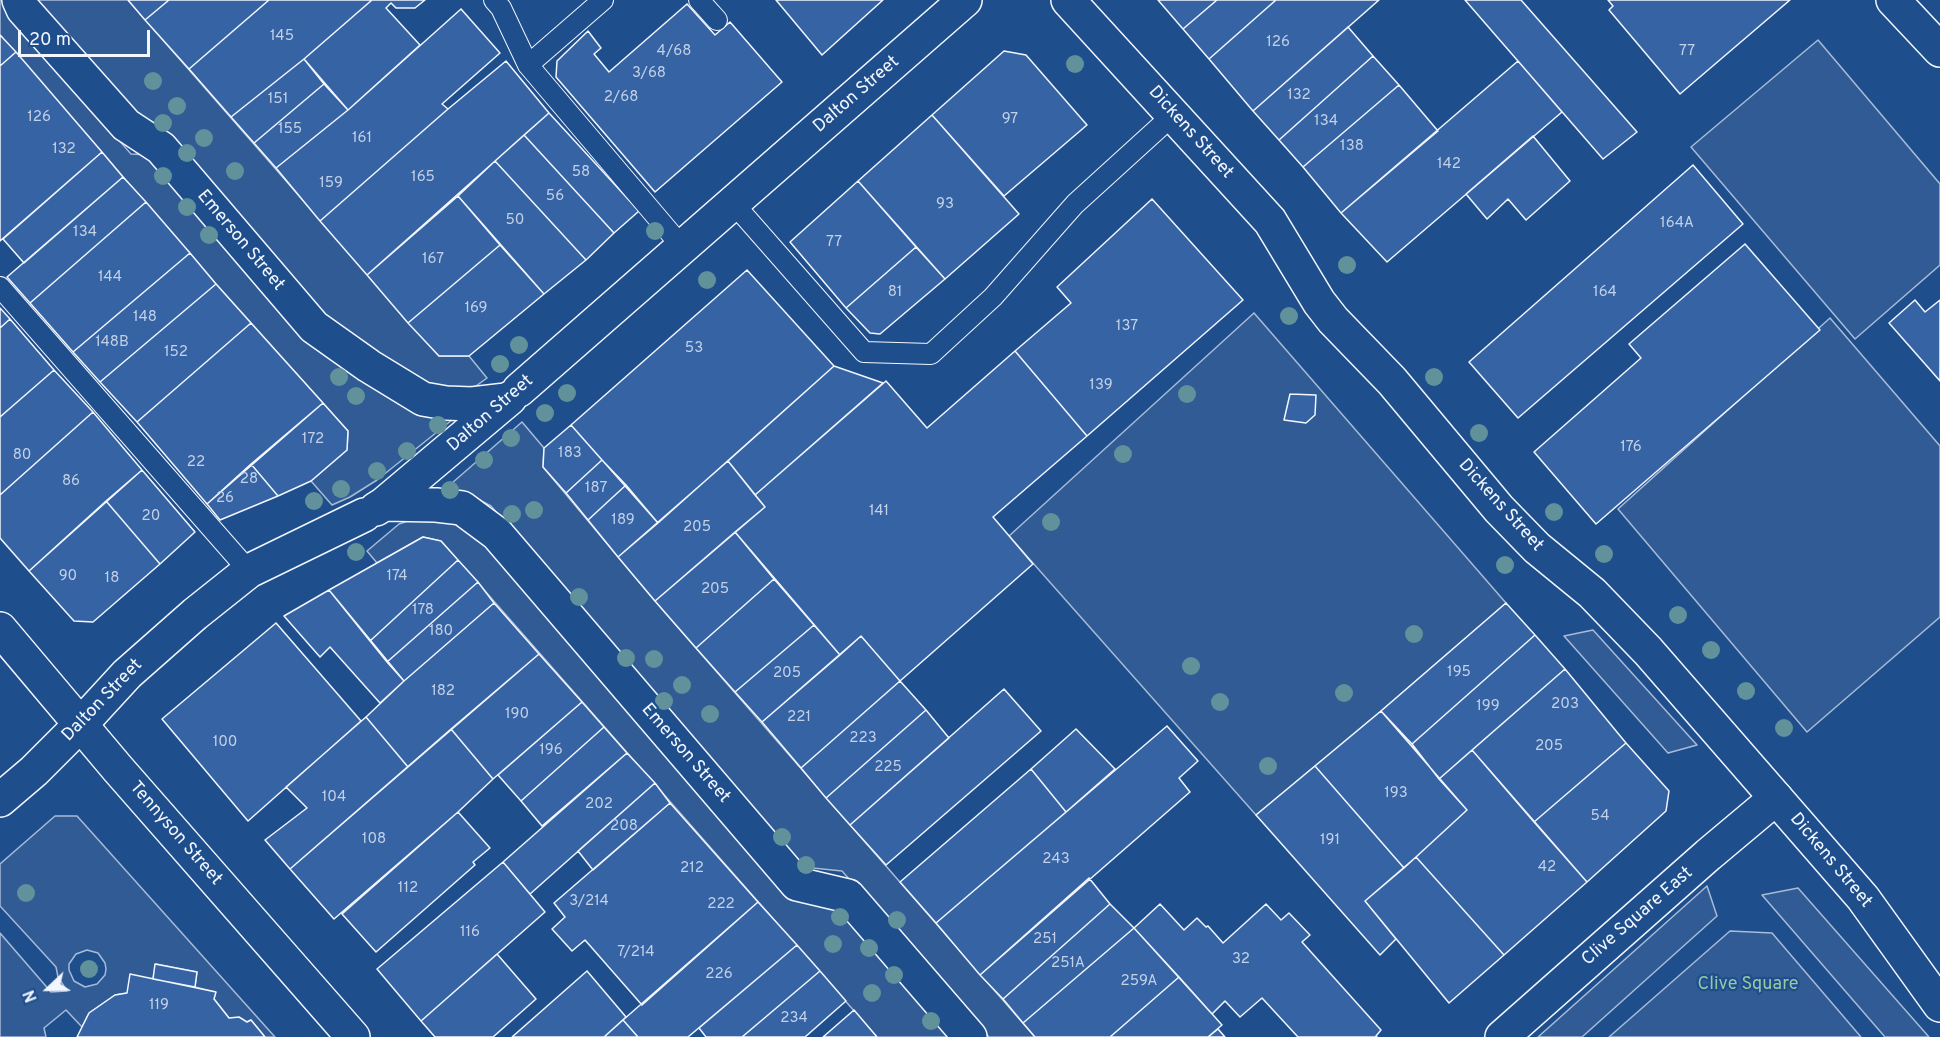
<!DOCTYPE html>
<style>
body{margin:0}
#map{position:relative;width:1940px;height:1037px;overflow:hidden;background:#1f4e8c;font-family:Overpass,sans-serif}
canvas{display:block}
.north{position:absolute;left:18px;top:959px;width:60px;height:60px;-webkit-text-stroke:4px #1f4e8c;paint-order:stroke;rotate:248deg;font-size:16px;font-weight:700;line-height:24px;text-align:center;color:#f2f6ff}
.north::after{content:'';display:block;margin:auto;width:21px;height:27px;background:#f2f6ff;clip-path:polygon(50% 0,100% 100%,50% 72%,0 100%)}
.scale{position:absolute;left:18px;top:30px;width:132px;height:27px;box-sizing:border-box;border:3px solid #f2f6ff;border-top:0;padding-left:8px;font-size:18px;line-height:21px;white-space:nowrap;color:#f2f6ff;-webkit-text-stroke:4px #1f4e8c;paint-order:stroke}
</style>
<div id="map">
<canvas width="1940" height="1037"></canvas>
<div class="north">N</div>
<div class="scale">20 m</div>
</div>
<script>
const ctx = document.querySelector('canvas').getContext('2d');
ctx.lineJoin = 'round';
function fill(path, color) { ctx.fillStyle = color; ctx.fill(path, 'evenodd'); }
const poly = rows => new Path2D(rows.map(r => 'M' + r).join(''));
function strokePath(path, color, width, dash) { ctx.strokeStyle = color; ctx.lineWidth = width; ctx.lineCap = dash ? 'butt' : 'round'; ctx.setLineDash(dash || []); ctx.stroke(path); }
function write(font, color, halo, rows, align = 'center') {
  ctx.font = font + ' Overpass,sans-serif'; ctx.lineWidth = 4.5; ctx.setLineDash([]); ctx.textBaseline = 'middle'; ctx.strokeStyle = halo; ctx.fillStyle = color; for (const [text, x, y, turn = 0] of rows) {
    ctx.save(); ctx.translate(x, y); ctx.rotate((+turn || 0) * Math.PI / 180); ctx.textAlign = isNaN(turn) ? turn : align; if (halo) ctx.strokeText(text, 0, 0); ctx.fillText(text, 0, 0); ctx.restore();
  }
}
const built = poly([
 [0,0,3,0,8,14,131,154,150,155,312,342,457,416,377,480,350,497,332,505,311,481,347,450,348,431,216,284,0,35,0,0],
 [33,0,128,0,439,356,469,356,487,378,476,386,464,391,432,388,330,323,135,118,33,0],
 [1818,40,1940,184,1940,265,1855,339,1691,147,1818,40],
 [1254,313,1506,603,1381,711,1256,815,1009,536,1254,313],
 [1830,318,1940,446,1940,617,1807,732,1618,509,1830,318],
 [522,422,544,448,543,467,655,601,1035,1037,989,1037,842,871,803,867,491,506,466,493,444,490,522,422],
 [425,515,464,523,842,911,954,1037,877,1037,441,541,423,537,377,563,367,551,399,524,425,515],
 [1593,630,1697,745,1668,753,1564,636,1593,630],
 [55,816,77,816,275,1037,265,1037,251,1020,247,1022,229,1018,214,999,215,992,195,987,197,972,156,964,153,979,127,993,115,995,89,1013,82,1027,66,1010,44,1028,46,1037,0,1037,0,933,51,992,67,991,58,977,56,967,0,906,0,864,55,816],
 [87,950,98,953,105,963,106,969,105,975,97,984,85,987,74,981,69,970,69,964,76,954,87,950],
 [1707,886,1717,916,1582,1037,1538,1037,1707,886],
 [1798,888,1929,1037,1885,1037,1762,895,1798,888],
 [1730,931,1772,933,1861,1037,1609,1037,1730,931]
]);
fill(built, '#305b95');
strokePath(built, '#a8bbd7', 1.5);
const building = poly([
 [128,0,169,0,145,20,128,0],
 [169,0,269,0,189,69,145,20,169,0],
 [269,0,372,0,304,59,231,117,189,69,269,0],
 [372,0,425,0,415,8,396,8,391,3,386,8,420,45,348,110,304,59,372,0],
 [776,0,883,0,822,55,776,0],
 [1158,0,1217,0,1183,29,1158,0],
 [1217,0,1276,0,1209,59,1183,29,1217,0],
 [1276,0,1379,0,1253,111,1209,59,1276,0],
 [1465,0,1521,0,1637,132,1603,159,1465,0],
 [1608,0,1790,0,1680,94,1609,10,1613,6,1608,0],
 [687,4,715,35,730,22,782,82,655,192,556,77,557,61,588,31,601,48,594,54,609,72,687,4],
 [461,9,500,53,442,104,448,109,320,221,276,168,348,110,461,9],
 [1348,27,1373,56,1279,140,1253,111,1348,27],
 [0,35,16,52,0,66,0,35],
 [1004,51,1026,55,1087,125,1004,196,932,115,1004,51],
 [16,52,102,152,0,241,0,66,16,52],
 [1373,56,1399,85,1303,167,1279,140,1373,56],
 [304,59,324,84,254,143,231,117,304,59],
 [506,61,549,113,367,275,320,221,448,109,506,61],
 [1518,61,1562,112,1387,262,1341,213,1518,61],
 [324,84,348,110,276,168,254,143,324,84],
 [1399,85,1438,131,1341,213,1303,167,1399,85],
 [549,113,639,211,614,233,524,135,549,113],
 [932,115,1019,214,945,279,858,181,932,115],
 [524,135,614,233,586,260,495,161,524,135],
 [1533,136,1570,181,1526,220,1508,199,1487,219,1466,194,1533,136],
 [102,152,123,177,24,263,3,239,102,152],
 [495,161,586,260,544,294,458,196,495,161],
 [1693,165,1743,224,1518,418,1469,362,1693,165],
 [123,177,146,202,30,303,7,277,123,177],
 [858,181,916,247,846,308,790,242,858,181],
 [458,196,500,245,408,323,367,275,458,196],
 [1152,199,1243,300,1087,436,1015,351,1071,303,1057,287,1152,199],
 [146,202,190,253,73,352,30,303,146,202],
 [1745,244,1820,330,1596,524,1534,452,1641,358,1629,344,1745,244],
 [500,245,544,294,469,356,439,356,408,323,500,245],
 [916,247,945,279,880,334,870,333,846,308,916,247],
 [190,253,216,284,100,382,73,352,190,253],
 [747,270,834,366,658,523,571,425,747,270],
 [216,284,251,323,137,422,100,382,216,284],
 [1915,300,1925,312,1940,300,1940,381,1889,323,1915,300],
 [0,308,10,319,0,328,0,308],
 [10,319,54,370,0,417,0,328,10,319],
 [251,323,323,403,207,504,137,422,251,323],
 [1015,351,1087,436,993,517,1033,564,900,681,861,636,840,655,735,532,765,507,755,495,886,381,927,428,1015,351],
 [834,366,883,383,755,495,728,461,834,366],
 [54,370,93,412,0,495,0,417,54,370],
 [1290,394,1316,395,1315,415,1306,423,1284,420,1290,394],
 [323,403,348,431,347,450,311,481,278,496,251,464,323,403],
 [93,412,142,470,29,571,0,538,0,495,93,412],
 [571,425,602,460,566,493,543,467,544,448,571,425],
 [602,460,626,485,588,520,566,493,602,460],
 [728,461,765,507,655,601,618,557,728,461],
 [251,464,278,496,220,520,207,504,251,464],
 [142,470,195,532,160,564,106,501,142,470],
 [626,485,658,523,618,557,588,520,626,485],
 [106,501,160,564,93,622,74,621,29,571,106,501],
 [735,532,774,579,696,648,655,601,735,532],
 [423,537,441,541,458,560,370,641,329,590,423,537],
 [458,560,478,582,387,662,370,641,458,560],
 [774,579,814,625,735,692,696,648,774,579],
 [478,582,494,603,404,681,387,662,478,582],
 [329,590,404,681,380,703,330,647,320,657,284,616,329,590],
 [494,603,539,654,408,767,366,717,404,681,494,603],
 [1506,603,1535,635,1412,744,1381,711,1506,603],
 [276,623,361,721,248,821,162,719,276,623],
 [814,625,840,655,762,722,735,692,814,625],
 [1535,635,1565,669,1439,779,1412,744,1535,635],
 [861,636,900,681,801,768,762,722,861,636],
 [539,654,582,702,493,779,451,729,539,654],
 [1565,669,1626,743,1534,822,1472,750,1565,669],
 [900,681,926,710,826,798,801,768,900,681],
 [1004,689,1041,731,886,865,850,825,1004,689],
 [582,702,604,727,521,801,498,775,582,702],
 [926,710,949,738,850,825,826,798,926,710],
 [1381,711,1467,810,1404,868,1315,766,1381,711],
 [366,717,408,767,290,869,265,840,307,808,286,787,366,717],
 [1167,726,1198,761,1179,778,1190,792,980,975,936,923,1167,726],
 [604,727,627,753,542,826,521,801,604,727],
 [451,729,493,779,458,812,334,919,290,869,451,729],
 [1076,729,1115,769,1066,812,1031,769,1076,729],
 [1626,743,1669,791,1666,811,1587,882,1534,822,1626,743],
 [1472,750,1587,882,1504,955,1416,857,1467,810,1439,779,1472,750],
 [627,753,655,783,530,894,503,862,627,753],
 [1315,766,1404,868,1365,901,1396,939,1380,955,1256,815,1315,766],
 [1031,769,1066,812,936,923,900,882,1031,769],
 [655,783,670,803,593,870,578,851,655,783],
 [670,803,758,902,642,1005,585,940,572,951,552,929,565,917,554,903,670,803],
 [458,812,490,848,473,862,475,865,376,952,342,914,458,812],
 [1416,857,1504,955,1449,1003,1365,901,1416,857],
 [503,862,545,912,421,1021,377,969,503,862],
 [1089,878,1110,904,1003,999,980,975,1089,878],
 [758,902,797,945,688,1037,638,1037,623,1020,758,902],
 [1110,904,1134,928,1023,1023,1003,999,1110,904],
 [1160,904,1184,930,1197,918,1206,927,1208,926,1223,943,1266,904,1281,920,1289,913,1310,935,1302,942,1381,1030,1376,1036,1377,1037,1298,1037,1262,998,1240,1017,1225,1001,1212,1014,1134,928,1160,904],
 [1134,928,1179,977,1110,1037,1035,1037,1023,1023,1134,928],
 [797,945,820,971,742,1037,706,1037,699,1028,797,945],
 [497,954,536,999,493,1037,435,1037,421,1021,497,954],
 [155,964,197,972,195,987,153,979,155,964],
 [587,971,626,1017,604,1037,512,1037,587,971],
 [820,971,846,1001,805,1037,742,1037,820,971],
 [130,974,216,992,214,999,229,1018,239,1017,247,1022,251,1020,265,1037,77,1037,89,1013,115,995,127,993,130,974],
 [1179,977,1222,1025,1208,1037,1110,1037,1179,977],
 [854,1010,877,1037,823,1037,854,1010],
 [623,1020,638,1037,604,1037,623,1020],
 [1218,1029,1225,1037,1208,1037,1218,1029]
]);
fill(building, '#3563a3');
strokePath(building, '#f2f6ff', 1.5);
const service = poly([
 [494,0,501,8,528,65,683,248],
 [699,0,717,20],
 [528,65,603,0],
 [734,204,864,352,931,354,993,297,1075,204,1174,114],
 [0,287,249,571]
]);
const minor = poly([
 [19,0,23,9,126,125,161,148,314,327,369,366,423,399,446,403,472,404,506,400],
 [384,504,436,505,462,508,497,534,797,884,848,896,970,1037],
 [376,509,384,504,510,398],
 [0,800,34,771,81,724],
 [1502,1037,1708,855,1776,798]
]);
const tertiary = poly([
 [1068,0,1270,221,1319,302,1333,320,1392,381,1499,509,1537,548,1592,593,1648,651,1776,798,1863,898,1940,1005],
 [1893,0,1940,50],
 [519,390,965,0],
 [81,724,127,674,195,614,249,571,364,515]
]);
const secondary = poly([
 [0,629,118,769,353,1037]
]);
strokePath(service, '#f2f6ff', 22);
strokePath(minor, '#f2f6ff', 36);
strokePath(tertiary, '#f2f6ff', 36);
strokePath(secondary, '#f2f6ff', 36);
strokePath(service, '#1f4e8c', 20);
strokePath(minor, '#1f4e8c', 33);
strokePath(tertiary, '#1f4e8c', 33);
strokePath(secondary, '#1f4e8c', 33);
ctx.fillStyle = '#61919a';
for (const [x, y] of [
 [1075,64],
 [153,81],
 [177,106],
 [163,123],
 [204,138],
 [187,153],
 [235,171],
 [163,176],
 [187,207],
 [655,231],
 [209,235],
 [1347,265],
 [707,280],
 [1289,316],
 [519,345],
 [500,364],
 [339,377],
 [1434,377],
 [567,393],
 [1187,394],
 [356,396],
 [545,413],
 [438,425],
 [1479,433],
 [511,438],
 [407,451],
 [1123,454],
 [484,460],
 [377,471],
 [341,489],
 [450,490],
 [314,501],
 [534,510],
 [1554,512],
 [512,514],
 [1051,522],
 [356,552],
 [1604,554],
 [1505,565],
 [579,597],
 [1678,615],
 [1414,634],
 [1711,650],
 [626,658],
 [654,659],
 [1191,666],
 [682,685],
 [1746,691],
 [1344,693],
 [664,701],
 [1220,702],
 [710,714],
 [1784,728],
 [1268,766],
 [782,837],
 [806,865],
 [26,893],
 [840,917],
 [897,920],
 [833,944],
 [869,948],
 [89,969],
 [894,975],
 [872,993],
 [931,1021]
]) { ctx.beginPath(); ctx.arc(x, y, 9, 0, 2 * Math.PI); ctx.fill(); }
write('15px', '#c3d1e8', null, [
 ["145",282,37],
 ["126",1278,43],
 ["4/68",674,52],
 ["77",1687,52],
 ["3/68",649,74],
 ["132",1299,96],
 ["2/68",621,98],
 ["151",278,100],
 ["126",39,118],
 ["97",1010,120],
 ["134",1326,122],
 ["155",290,130],
 ["161",362,139],
 ["138",1352,147],
 ["132",64,150],
 ["142",1449,165],
 ["58",581,173],
 ["165",423,178],
 ["159",331,184],
 ["56",555,197],
 ["93",945,205],
 ["50",515,221],
 ["164A",1677,224],
 ["134",85,233],
 ["77",834,243],
 ["167",433,260],
 ["144",110,278],
 ["81",895,293],
 ["164",1605,293],
 ["169",476,309],
 ["148",145,318],
 ["137",1127,327],
 ["148B",112,343],
 ["53",694,349],
 ["152",176,353],
 ["139",1101,386],
 ["172",313,440],
 ["176",1631,448],
 ["183",570,454],
 ["80",22,456],
 ["22",196,463],
 ["28",249,480],
 ["86",71,482],
 ["187",596,489],
 ["26",225,499],
 ["141",879,512],
 ["20",151,517],
 ["189",623,521],
 ["205",697,528],
 ["90",68,577],
 ["174",397,577],
 ["18",112,579],
 ["205",715,590],
 ["178",423,611],
 ["180",441,632],
 ["195",1459,673],
 ["205",787,674],
 ["182",443,692],
 ["203",1565,705],
 ["199",1488,707],
 ["190",517,715],
 ["221",799,718],
 ["223",863,739],
 ["100",225,743],
 ["205",1549,747],
 ["196",551,751],
 ["225",888,768],
 ["193",1396,794],
 ["104",334,798],
 ["202",599,805],
 ["54",1600,817],
 ["208",624,827],
 ["108",374,840],
 ["191",1330,841],
 ["243",1056,860],
 ["42",1547,868],
 ["212",692,869],
 ["112",408,889],
 ["3/214",589,902],
 ["222",721,905],
 ["116",470,933],
 ["251",1045,940],
 ["7/214",636,953],
 ["32",1241,960],
 ["251A",1068,964],
 ["226",719,975],
 ["259A",1139,982],
 ["119",159,1006],
 ["234",794,1019]
]);
write('18px', '#f2f6ff', '#1f4e8c', [
 ["Dalton Street",857,95,-41],
 ["Dickens Street",1190,133,48],
 ["Emerson Street",240,241,50],
 ["Dalton Street",491,414,-41],
 ["Dickens Street",1500,506,48],
 ["Dalton Street",103,701,-46],
 ["Emerson Street",685,754,49],
 ["Tennyson Street",175,834,49],
 ["Dickens Street",1830,861,50],
 ["Clive Square East",1638,917,-41]
]);
write('18px', '#97c8a6', '#1f4e8c', [
 ["Clive Square",1748,985]
]);
</script>
